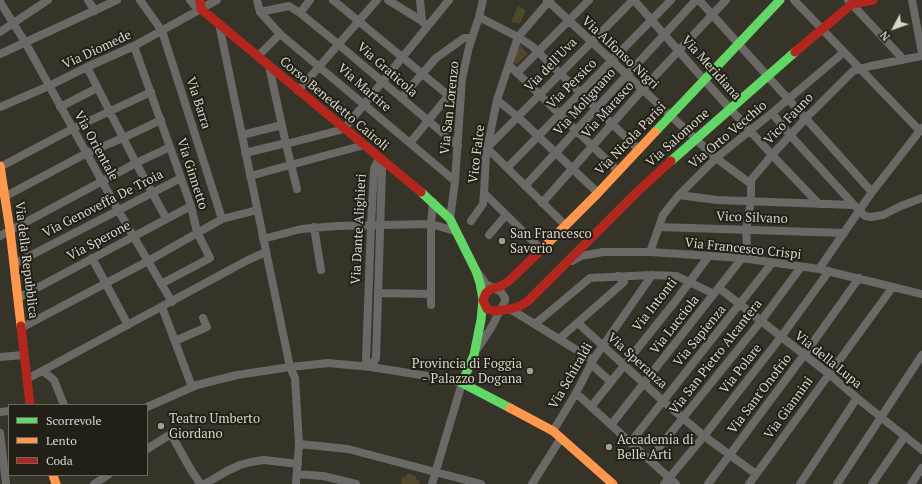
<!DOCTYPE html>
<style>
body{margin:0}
#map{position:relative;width:922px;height:484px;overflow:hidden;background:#363429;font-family:"PT Serif",serif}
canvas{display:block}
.legend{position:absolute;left:8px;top:404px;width:140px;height:72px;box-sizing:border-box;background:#211f16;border:1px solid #6b685e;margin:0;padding:5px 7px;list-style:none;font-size:12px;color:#d9d6ca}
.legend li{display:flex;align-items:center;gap:8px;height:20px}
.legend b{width:20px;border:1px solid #6b685e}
.north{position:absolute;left:874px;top:8px;width:40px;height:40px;-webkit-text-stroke:3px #211f16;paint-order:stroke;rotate:229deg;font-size:11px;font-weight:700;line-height:16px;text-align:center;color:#d9d6ca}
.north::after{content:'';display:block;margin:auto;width:14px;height:18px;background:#d9d6ca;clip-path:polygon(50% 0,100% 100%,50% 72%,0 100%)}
</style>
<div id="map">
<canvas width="922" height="484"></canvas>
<ul class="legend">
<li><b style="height:5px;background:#63d668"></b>Scorrevole</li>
<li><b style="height:5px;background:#ff974d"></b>Lento</li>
<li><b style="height:5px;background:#b3261e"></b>Coda</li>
</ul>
<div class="north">N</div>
</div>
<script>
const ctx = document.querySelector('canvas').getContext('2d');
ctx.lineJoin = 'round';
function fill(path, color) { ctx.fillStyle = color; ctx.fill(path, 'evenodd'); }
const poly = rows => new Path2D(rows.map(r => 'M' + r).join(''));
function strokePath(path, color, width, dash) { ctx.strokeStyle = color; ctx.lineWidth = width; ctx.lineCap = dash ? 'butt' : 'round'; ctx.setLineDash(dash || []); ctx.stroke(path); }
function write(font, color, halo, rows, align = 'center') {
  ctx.font = font + ' "PT Serif",serif'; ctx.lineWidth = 4; ctx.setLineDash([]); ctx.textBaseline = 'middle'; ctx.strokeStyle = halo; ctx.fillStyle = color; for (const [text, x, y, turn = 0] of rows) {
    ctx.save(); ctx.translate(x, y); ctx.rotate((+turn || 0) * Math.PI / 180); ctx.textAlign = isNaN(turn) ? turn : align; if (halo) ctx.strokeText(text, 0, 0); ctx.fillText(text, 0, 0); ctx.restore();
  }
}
fill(poly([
 [518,6,526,10,520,23,511,22],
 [519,44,528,54,516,65,514,62],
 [408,473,416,476,416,479,420,482,419,484,400,484,402,482,402,477,405,477]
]), '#4f492a');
strokePath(poly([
 [88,0,95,11],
 [140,0,162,31,222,219],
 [190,0,195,6,201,9],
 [257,0,260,12,280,34,455,181],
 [333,0,460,105],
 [388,0,422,21,427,27],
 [420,0,422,21],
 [547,0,716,158,751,184],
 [634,0,705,81,772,155,819,204],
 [699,0,872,192],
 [794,0,920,131],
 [848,0,903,59],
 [912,0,922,53],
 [0,2,25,42,118,210,172,302],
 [260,12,289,6,300,13,310,0],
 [300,13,338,44,458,146],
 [479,17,518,37,532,46,639,150],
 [219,24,290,367,295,378,299,444,296,484],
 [0,32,48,0],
 [134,46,191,206,197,232,210,258,161,284],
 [0,54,117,0],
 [258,56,280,34],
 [509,65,618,171],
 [269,66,286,144],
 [87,67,136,163,166,218],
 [517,73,589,0],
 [298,91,377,0],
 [401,98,436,58,464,38,471,38],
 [497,100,518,117,598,193],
 [0,107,49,86,87,67,134,46,217,0],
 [60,107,97,88],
 [772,113,790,135,854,205],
 [242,135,282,125],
 [410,143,462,79],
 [245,153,286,143],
 [0,167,72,129,151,92],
 [507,168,671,0],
 [250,176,364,145],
 [525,186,696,0],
 [297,189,286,144,344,129,449,0],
 [679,195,717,200,854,205,865,216,871,217,883,215,901,206,922,198],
 [4,197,87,153,123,138,161,120],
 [542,203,642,90,726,0],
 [450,219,455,181,462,79,469,47,479,17,483,0],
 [471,221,483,204,484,193],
 [565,225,487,148,633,0],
 [314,227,321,270],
 [659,227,844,233],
 [489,235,506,215],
 [0,236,136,163,170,147],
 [263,239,301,229,337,226,431,224,455,231],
 [541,249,484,193,486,154,497,100,518,37,550,0],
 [650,252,663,215,679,195,716,158,772,113,844,52],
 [92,258,128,325],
 [748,259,746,230,751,201,751,180,772,155,806,118,853,71,871,66,922,56],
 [572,261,581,256,603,252,650,252,742,258,819,269,922,294],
 [14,264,181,178],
 [819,269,872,192,922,128],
 [719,288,829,374,857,398,922,450],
 [378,293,431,294],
 [18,298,191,206],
 [431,305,431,224,433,202],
 [162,307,192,387],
 [510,309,593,360],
 [578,323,663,401,704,436,756,474],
 [535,324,590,278,652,275,677,276,714,294],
 [21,328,148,261,222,219,257,210],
 [559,339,624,282,618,276],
 [175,341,207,327,203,318],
 [477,349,491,328,505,301,505,298,501,292,486,284,479,274],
 [0,357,24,355],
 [591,364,611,382],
 [371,367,366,360,371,225,374,169,379,158],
 [371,367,376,358,382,169,379,158],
 [43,371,54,380,64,405],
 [27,379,248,260,266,252],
 [576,393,676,484],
 [147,407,197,385,237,375,290,367,328,363,371,367,446,379,462,383,432,484],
 [591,407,677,299,708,257],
 [0,412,9,411],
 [611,425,742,258],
 [553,431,576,393,593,360,652,275],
 [0,433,6,484],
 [630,443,772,263],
 [299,444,348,449,481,484],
 [147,449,171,434,191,470,199,482,203,484],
 [649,460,761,321,801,267],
 [297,474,323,476,356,484],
 [94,484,108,475],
 [205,484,227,471,240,465,251,462,264,460,298,464],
 [532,484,561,438],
 [664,484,704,436,781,337,829,271],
 [708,484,804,355,859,278],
 [749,484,892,288],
 [800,484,857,398],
 [837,484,922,355],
 [872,484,905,436],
 [911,484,922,468]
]), '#6a6966', 8);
strokePath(poly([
 [655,132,780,0],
 [671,161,795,52],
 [421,192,450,219,476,271,480,283,483,300,481,320,474,355,462,383,510,408]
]), '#63d668', 9);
strokePath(poly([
 [0,166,10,230,21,326],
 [540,251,598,193,655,132],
 [510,408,553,431,613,484],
 [53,475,56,484]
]), '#ff974d', 9);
strokePath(poly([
 [200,0,201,9,421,192],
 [795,52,852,4,873,0],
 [540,251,509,281,501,286,491,289,486,293,483,300,487,309,494,311,510,309,520,306,528,301,639,190,671,161],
 [21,326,30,405]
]), '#b3261e', 9);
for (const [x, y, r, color] of [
 [502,241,4,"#a09d92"],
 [530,371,4,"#a09d92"],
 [161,426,4,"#a09d92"],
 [609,447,4,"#a09d92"]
]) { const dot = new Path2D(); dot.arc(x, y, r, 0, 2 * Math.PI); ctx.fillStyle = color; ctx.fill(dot); strokePath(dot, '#211f16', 1.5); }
write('13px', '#d9d6ca', '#211f16', [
 ["Via Diomede",97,50,-25],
 ["Via Alfonso Nigri",620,53,43],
 ["Via dell'Uva",551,65,-46],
 ["Via Meridiana",711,68,48],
 ["Via Graticola",387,70,41],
 ["Via Persico",572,84,-45],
 ["Via Martire",364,88,41],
 ["Via Molignano",585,102,-48],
 ["Via Barra",198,103,72],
 ["Corso Benedetto Cairoli",334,104,40],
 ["Via San Lorenzo",450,108,-84],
 ["Via Marasco",608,110,-48],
 ["Vico Fauno",789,119,-47],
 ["Via Orto Vecchio",728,135,-40],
 ["Via Salomone",678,138,-42],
 ["Via Nicola Parisi",631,139,-46],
 ["Via Orientale",96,146,61],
 ["Vico Falce",477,154,-83],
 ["Via Ginnetto",192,174,72],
 ["Via Genoveffa De Troia",103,204,-27],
 ["Vico Silvano",752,218,2],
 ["Via Dante Alighieri",359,229,-87],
 ["Via Sperone",99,241,-28],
 ["Via Francesco Crispi",743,249,6],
 ["Via della Repubblica",26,260,83],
 ["Via Intonti",655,305,-52],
 ["Via Lucciola",675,325,-52],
 ["Via Sapienza",700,336,-51],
 ["Via San Pietro Alcantera",716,357,-52],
 ["Via della Lupa",828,360,39],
 ["Via Speranza",637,361,42],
 ["Via Polare",741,369,-52],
 ["Via Schiraldi",571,376,-60],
 ["Via Sant'Onofrio",760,394,-53],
 ["Via Giannini",789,408,-54]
]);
write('13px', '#d9d6ca', '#211f16', [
 ["San Francesco",510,234],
 ["Saverio",510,249],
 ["Provincia di Foggia",522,364,"right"],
 ["- Palazzo Dogana",522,379,"right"],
 ["Teatro Umberto",169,419],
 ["Giordano",169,434],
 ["Accademia di",617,440],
 ["Belle Arti",617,455]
], 'left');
</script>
